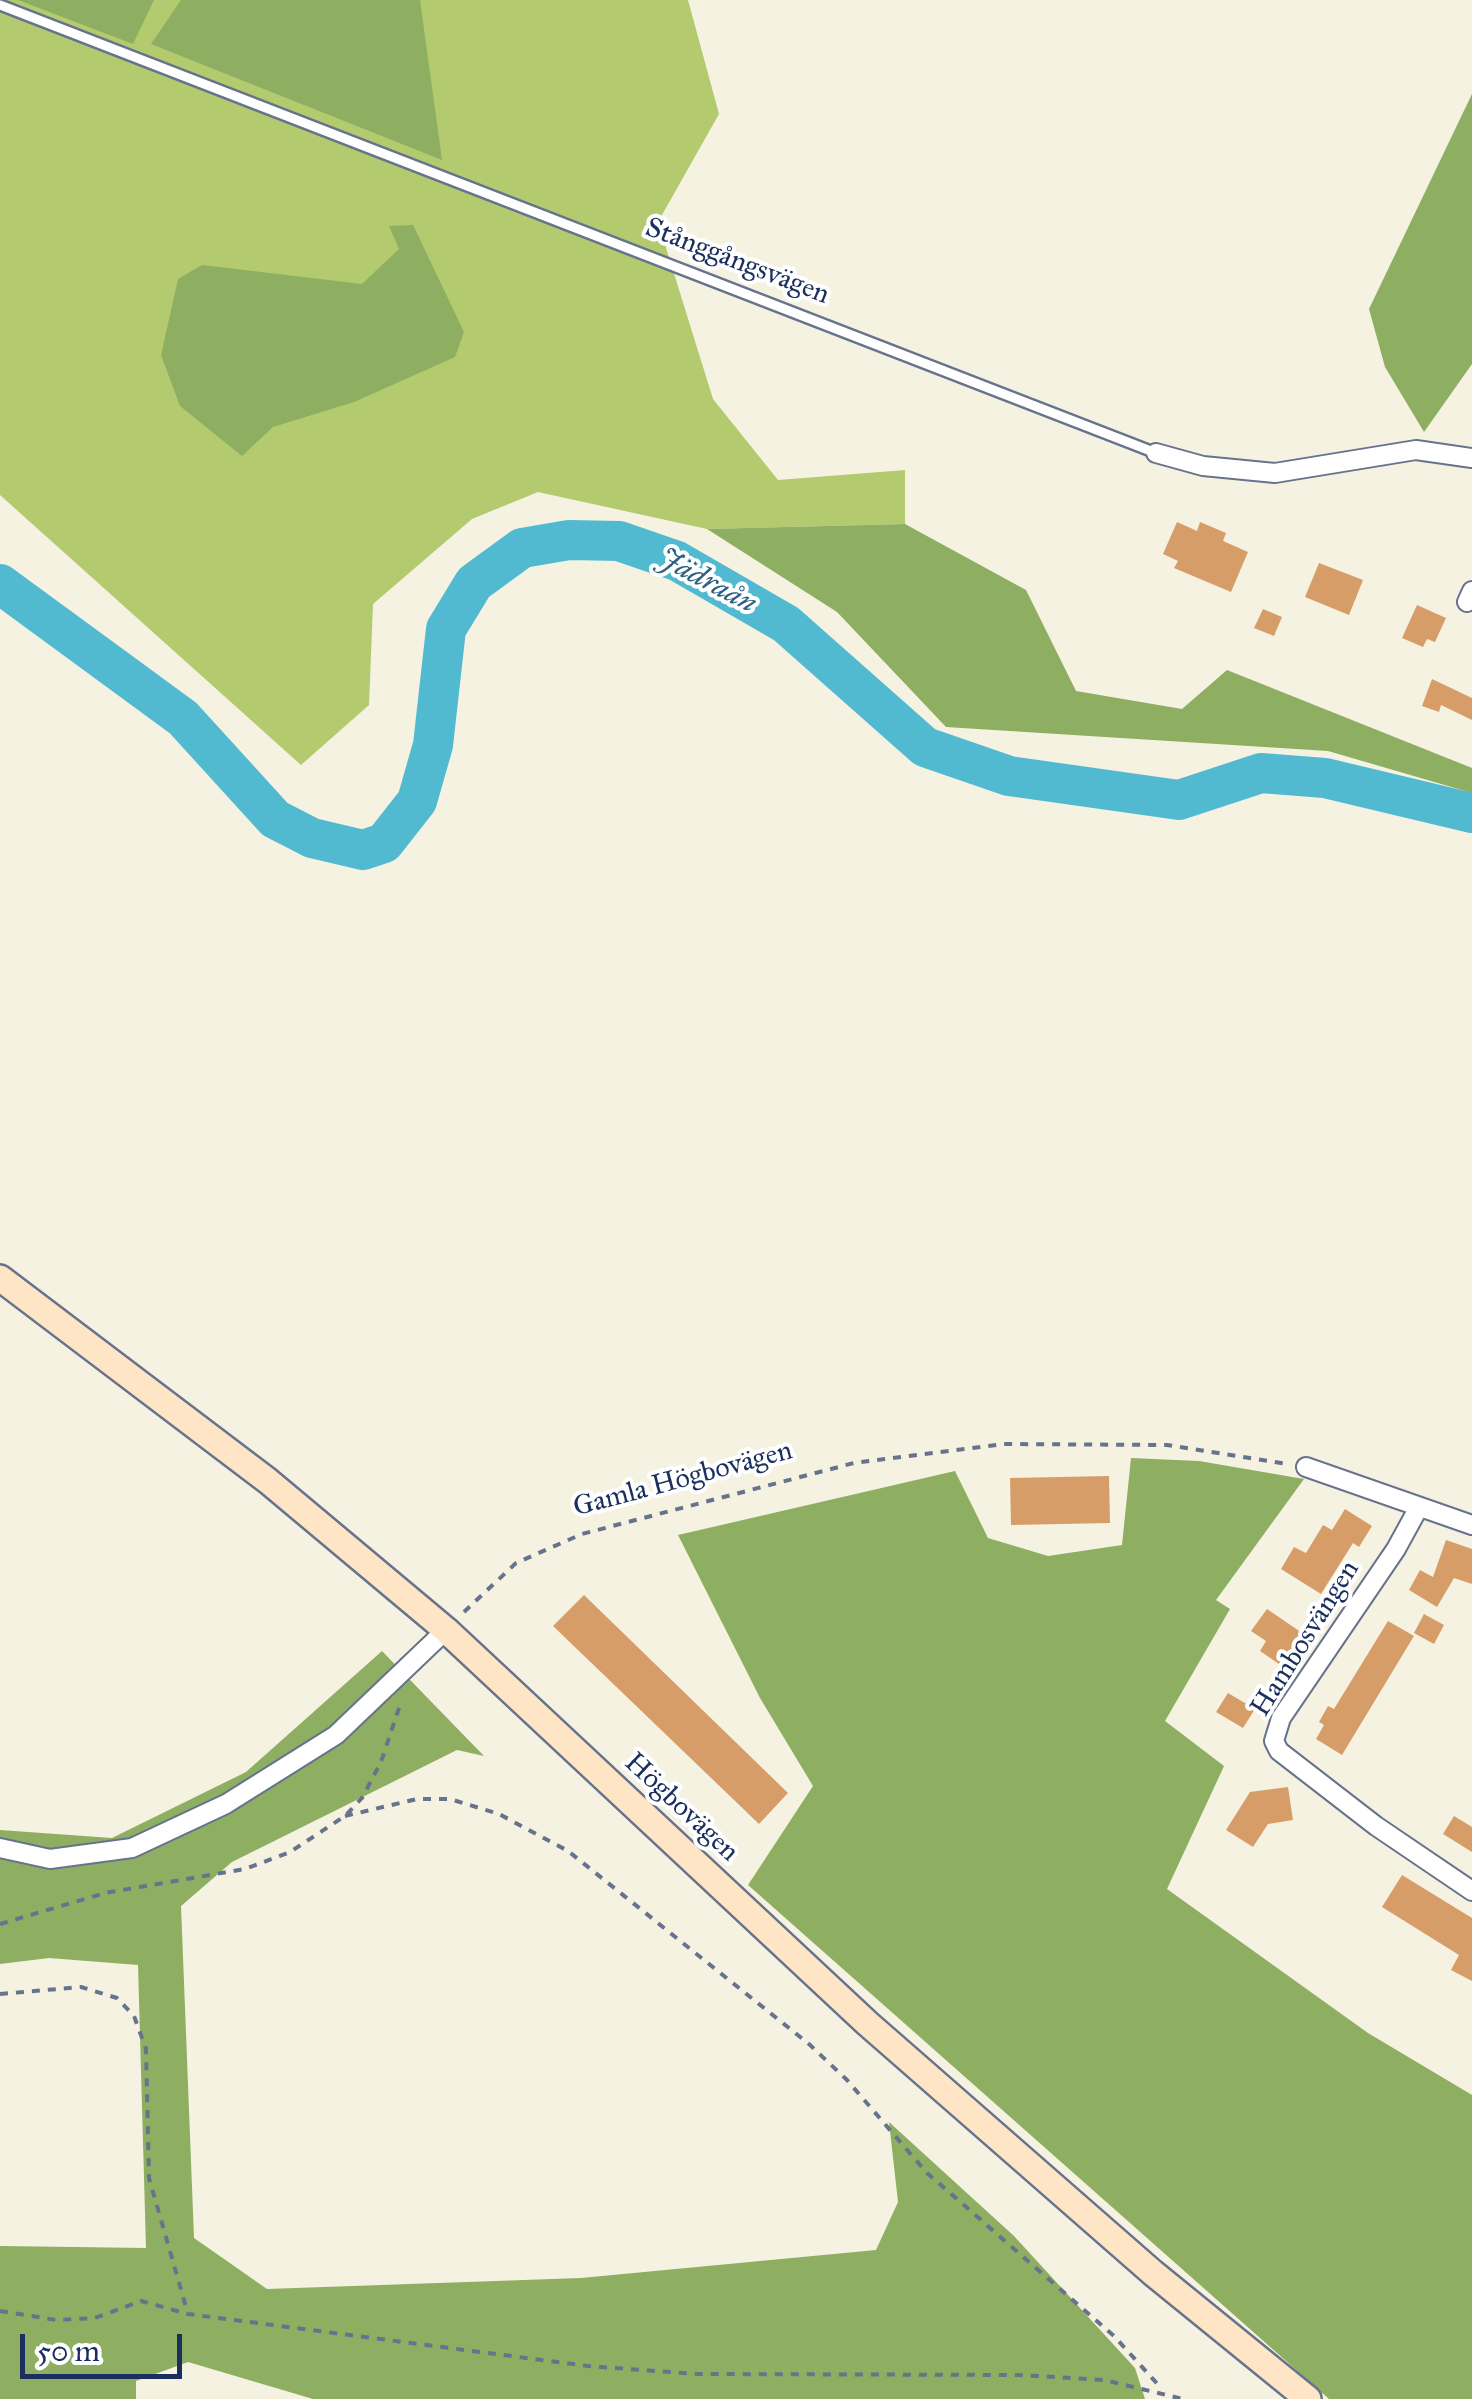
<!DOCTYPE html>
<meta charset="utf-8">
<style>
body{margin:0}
#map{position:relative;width:1472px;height:2399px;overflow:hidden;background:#f5f2e2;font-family:"IM FELL Great Primer",serif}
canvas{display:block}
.scale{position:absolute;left:20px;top:2334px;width:162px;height:45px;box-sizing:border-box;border:5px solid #1b2f5e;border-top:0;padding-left:12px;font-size:30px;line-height:35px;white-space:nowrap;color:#1b2f5e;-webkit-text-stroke:8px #fff;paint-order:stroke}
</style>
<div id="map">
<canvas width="1472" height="2399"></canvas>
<div class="scale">50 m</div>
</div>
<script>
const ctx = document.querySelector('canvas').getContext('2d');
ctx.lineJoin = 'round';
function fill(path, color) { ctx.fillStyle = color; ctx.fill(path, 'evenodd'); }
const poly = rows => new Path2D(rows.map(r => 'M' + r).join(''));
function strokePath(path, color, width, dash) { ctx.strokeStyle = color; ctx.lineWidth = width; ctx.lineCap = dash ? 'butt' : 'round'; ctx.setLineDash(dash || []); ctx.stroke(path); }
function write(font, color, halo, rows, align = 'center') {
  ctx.font = font + ' "IM FELL Great Primer",serif'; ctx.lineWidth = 8; ctx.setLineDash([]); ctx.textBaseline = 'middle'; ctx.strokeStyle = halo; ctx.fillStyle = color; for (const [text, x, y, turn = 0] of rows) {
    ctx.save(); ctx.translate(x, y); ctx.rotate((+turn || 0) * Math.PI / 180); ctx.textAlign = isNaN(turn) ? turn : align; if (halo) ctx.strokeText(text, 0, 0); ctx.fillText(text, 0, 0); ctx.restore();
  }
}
fill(poly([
 [0,0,688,0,719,114,658,222,713,399,778,480,905,470,905,524,707,529,538,492,472,519,373,604,369,705,301,765,0,495]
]), '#b3ca6f');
fill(poly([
 [18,0,154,0,133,44],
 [181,0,420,0,442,160,151,44],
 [1472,94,1472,364,1424,432,1385,367,1369,309],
 [413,225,464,332,455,357,354,402,273,427,242,456,180,406,161,355,178,279,202,265,362,284,399,249,389,226],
 [905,524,1026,590,1076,691,1182,709,1227,670,1472,768,1472,793,1328,751,946,727,837,612,707,529],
 [1131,1458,1199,1461,1304,1479,1216,1600,1230,1609,1165,1721,1224,1766,1167,1889,1368,2033,1472,2095,1472,2399,1329,2399,748,1885,813,1786,760,1698,678,1535,955,1471,988,1538,1048,1556,1122,1545],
 [382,1651,484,1756,457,1750,232,1862,181,1906,194,2238,267,2289,581,2278,876,2250,898,2202,889,2122,1014,2236,1135,2368,1145,2399,313,2399,188,2362,136,2381,136,2399,0,2399,0,2246,146,2248,138,1965,49,1958,0,1964,0,1830,112,1838,246,1772]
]), '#8eae62');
strokePath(poly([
 [0,584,183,718,275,819,312,838,363,850,384,843,417,801,433,745,446,629,474,583,522,548,569,540,619,541,677,561,786,624,925,747,1009,776,1179,800,1261,773,1325,778,1472,813]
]), '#52bad0', 40);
fill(poly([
 [1177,522,1197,531,1200,522,1226,533,1223,541,1248,552,1231,592,1174,568,1178,561,1163,554],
 [1319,563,1363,580,1349,615,1305,597],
 [1417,605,1446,618,1435,642,1427,639,1423,647,1402,638],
 [1263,609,1282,617,1274,636,1254,628],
 [1432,679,1472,698,1472,720,1441,705,1439,712,1422,706],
 [1109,1476,1110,1523,1011,1525,1010,1478],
 [1345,1509,1372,1526,1359,1547,1353,1543,1321,1594,1281,1569,1294,1547,1306,1553,1323,1525,1332,1530],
 [1446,1540,1472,1549,1472,1584,1454,1578,1437,1607,1409,1590,1420,1570,1433,1577],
 [584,1595,788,1793,759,1824,553,1626],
 [1267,1609,1311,1639,1296,1662,1285,1654,1279,1664,1260,1651,1266,1641,1251,1631],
 [1424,1614,1444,1625,1434,1644,1414,1633],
 [1388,1621,1414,1636,1342,1755,1316,1739,1324,1725,1319,1722,1328,1706,1334,1709],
 [1228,1693,1255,1709,1243,1728,1216,1712],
 [1288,1787,1293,1820,1268,1824,1253,1847,1226,1830,1250,1792],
 [1454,1816,1472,1827,1472,1852,1443,1834],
 [1402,1875,1472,1918,1472,1981,1451,1970,1459,1955,1382,1907]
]), '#d79d68');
const lane = poly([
 [0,5,1156,453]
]);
const street = poly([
 [1156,453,1203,466,1275,473,1416,450,1472,458],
 [1467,602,1472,591],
 [1306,1467,1472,1525],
 [1419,1507,1396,1549,1281,1718,1274,1741,1279,1751,1376,1826,1472,1891],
 [0,1848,50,1859,132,1848,226,1804,336,1735,446,1630]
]);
const secondary = poly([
 [0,1278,268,1481,446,1630,867,2023,1153,2273,1308,2399]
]);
strokePath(lane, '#67738c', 14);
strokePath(street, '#67738c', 22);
strokePath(secondary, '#67738c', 30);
strokePath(poly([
 [464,1612,516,1563,582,1534,854,1463,1004,1444,1167,1445,1287,1464],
 [345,1816,417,1799,450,1799,499,1814,568,1851,809,2044,847,2080,927,2173,1114,2336,1162,2389],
 [0,1924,105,1893,245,1869,290,1852,345,1816,362,1798,381,1762,401,1702],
 [0,1994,81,1987,117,1998,134,2016,146,2049,149,2178,188,2314],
 [0,2311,56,2320,95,2318,141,2301,188,2314,588,2366,697,2374,1020,2375,1104,2380,1183,2399]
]), '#67738c', 4, [8, 8]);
strokePath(lane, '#fff', 9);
strokePath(street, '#fff', 18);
strokePath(secondary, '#fde5c5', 25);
write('28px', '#1b2f5e', '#fff', [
 ["Stånggångsvägen",737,262,21],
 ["Gamla Högbovägen",683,1480,-15],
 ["Hambosvängen",1306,1639,-58],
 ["Högbovägen",681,1808,43]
]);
write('italic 30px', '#2e6086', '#fff', [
 ["Jädraån",707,582,28]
]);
</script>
